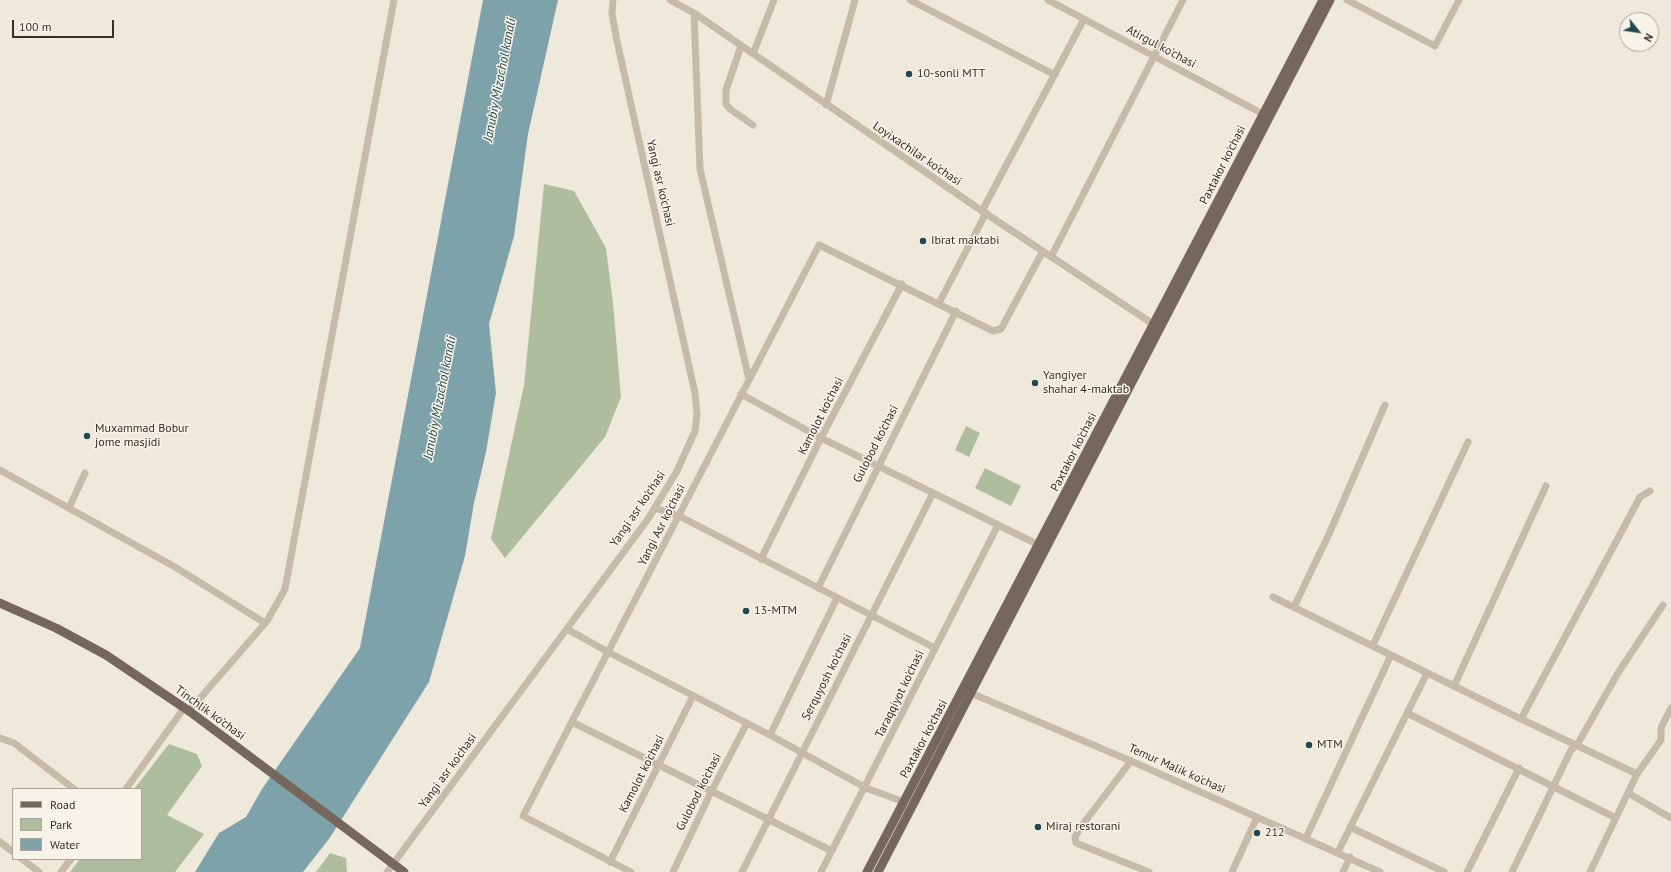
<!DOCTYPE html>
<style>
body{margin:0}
#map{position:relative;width:1671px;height:872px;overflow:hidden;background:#efe9dc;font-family:"PT Sans",sans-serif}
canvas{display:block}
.legend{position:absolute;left:12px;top:788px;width:130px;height:72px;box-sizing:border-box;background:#f8f3e8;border:1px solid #aaa49b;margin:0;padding:5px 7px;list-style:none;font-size:12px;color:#342e28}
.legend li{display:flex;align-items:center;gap:8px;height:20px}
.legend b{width:20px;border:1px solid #aaa49b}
.north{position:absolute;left:1619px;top:12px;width:40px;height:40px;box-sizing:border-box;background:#f8f3e8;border:1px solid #aaa49b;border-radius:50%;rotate:120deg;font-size:11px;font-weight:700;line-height:16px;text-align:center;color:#342e28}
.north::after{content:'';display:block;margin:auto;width:14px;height:18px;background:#224852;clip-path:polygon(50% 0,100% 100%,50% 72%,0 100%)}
.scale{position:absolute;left:12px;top:20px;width:102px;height:18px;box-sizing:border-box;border:2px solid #342e28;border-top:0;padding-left:5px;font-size:12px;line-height:14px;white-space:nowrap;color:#342e28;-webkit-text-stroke:3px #f8f3e8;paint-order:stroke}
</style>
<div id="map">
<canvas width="1671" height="872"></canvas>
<ul class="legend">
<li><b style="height:5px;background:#75675b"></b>Road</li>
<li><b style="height:11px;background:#aebd9d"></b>Park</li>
<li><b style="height:11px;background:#7ea2aa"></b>Water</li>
</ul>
<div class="north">N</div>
<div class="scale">100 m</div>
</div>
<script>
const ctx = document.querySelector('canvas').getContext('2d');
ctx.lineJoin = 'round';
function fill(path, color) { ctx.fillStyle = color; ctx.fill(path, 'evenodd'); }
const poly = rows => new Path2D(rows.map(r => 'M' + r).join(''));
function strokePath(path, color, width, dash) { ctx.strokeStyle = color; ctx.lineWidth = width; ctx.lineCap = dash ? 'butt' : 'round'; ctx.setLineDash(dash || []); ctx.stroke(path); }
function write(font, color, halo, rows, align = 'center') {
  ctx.font = font + ' "PT Sans",sans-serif'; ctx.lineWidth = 3; ctx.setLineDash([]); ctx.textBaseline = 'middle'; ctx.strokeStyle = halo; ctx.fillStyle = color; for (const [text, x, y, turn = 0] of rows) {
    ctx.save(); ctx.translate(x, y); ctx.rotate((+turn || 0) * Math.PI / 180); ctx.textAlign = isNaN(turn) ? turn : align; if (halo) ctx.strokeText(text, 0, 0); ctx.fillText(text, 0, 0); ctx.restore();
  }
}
fill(poly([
 [544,184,574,191,606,248,613,303,621,397,605,437,505,558,491,539,524,385],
 [966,426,980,433,969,457,955,450],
 [985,468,1021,486,1011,506,975,488],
 [169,744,197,754,202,766,167,815,204,834,175,872,70,872,80,859,141,859,141,789,134,789],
 [330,853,346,858,347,872,316,872]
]), '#aebd9d');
fill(poly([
 [483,0,558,0,528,134,514,236,489,324,496,393,486,452,474,503,465,556,429,682,329,839,303,872,195,872,219,833,246,817,262,789,360,648]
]), '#7ea2aa');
strokePath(poly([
 [670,0,694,13,982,211,1153,324],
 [910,0,1055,75],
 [1048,0,1263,114],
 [1347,0,1435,46,1459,0],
 [694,13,700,169,749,379],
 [741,46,726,90,726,104,730,109,753,125],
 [753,54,774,0],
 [826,105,855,0],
 [982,211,1084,19],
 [1051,257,1183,0],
 [939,303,986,213],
 [741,394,821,438,1039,545],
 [0,470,175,567,265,623],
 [69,508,85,473],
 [655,508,679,516,935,648],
 [761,559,821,438,902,284],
 [818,588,956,311],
 [1273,597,1519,718,1637,774],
 [1294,607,1329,534,1385,405],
 [567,629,608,652,770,735,866,788,904,802],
 [1373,645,1468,442],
 [1454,686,1546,486],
 [966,691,1131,761,1380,872],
 [189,711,267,621,285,589,394,0],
 [1407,713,1616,818],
 [1521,719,1640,497,1650,491],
 [572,722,832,851],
 [770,735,837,598],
 [0,738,14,743,74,789],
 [1131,761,1080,828,1075,837,1076,843,1149,872],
 [126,789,184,708],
 [1628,793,1671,818],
 [1350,827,1444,872],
 [1306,838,1391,655],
 [0,842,13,852],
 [1338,852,1427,673],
 [22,859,39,872],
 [610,862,693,696],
 [61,872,71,859],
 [387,872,648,519,677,471,695,431,697,414,695,393,617,41,612,14,613,0],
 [631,872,523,816,819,245,993,331,1001,329,1043,251],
 [673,872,711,792,747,723],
 [742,872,933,493],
 [821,872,998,525],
 [1232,872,1257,817],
 [1343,872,1350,857],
 [1467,872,1519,768],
 [1512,872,1571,750,1577,745,1618,673,1663,605],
 [1590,872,1637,774,1661,740,1661,728,1671,708]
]), '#c6bba9', 7);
strokePath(poly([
 [0,603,56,628,106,655,189,711,404,872],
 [867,872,1323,0],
 [878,872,1330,0]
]), '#75675b', 9);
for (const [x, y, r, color] of [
 [909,74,4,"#224852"],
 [923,241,4,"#224852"],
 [1035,383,4,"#224852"],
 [87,436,4,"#224852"],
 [746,611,4,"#224852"],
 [1309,745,4,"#224852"],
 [1038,827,4,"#224852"],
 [1257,833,4,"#224852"]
]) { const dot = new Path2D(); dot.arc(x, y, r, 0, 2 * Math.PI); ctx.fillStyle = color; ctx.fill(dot); strokePath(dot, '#f8f3e8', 1.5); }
write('12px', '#342e28', '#f8f3e8', [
 ["Atirgul ko'chasi",1161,47,28],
 ["Loyixachilar ko'chasi",917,154,34],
 ["Paxtakor ko'chasi",1223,165,-63],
 ["Yangi asr ko'chasi",660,183,77],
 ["Kamolot ko'chasi",821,416,-63],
 ["Gulobod ko'chasi",876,444,-63],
 ["Paxtakor ko'chasi",1074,452,-63],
 ["Yangi asr ko'chasi",638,509,-56],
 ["Yangi Asr ko'chasi",662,525,-63],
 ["Serquyosh ko'chasi",827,677,-63],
 ["Taraqqiyot ko'chasi",900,694,-64],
 ["Tinchlik ko'chasi",210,713,36],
 ["Paxtakor ko'chasi",924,739,-62],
 ["Temur Malik ko'chasi",1177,769,24],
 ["Yangi asr ko'chasi",448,771,-54],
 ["Kamolot ko'chasi",642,774,-63],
 ["Gulobod ko'chasi",699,792,-63]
]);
write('12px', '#342e28', '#f8f3e8', [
 ["10-sonli MTT",917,74],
 ["Ibrat maktabi",931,241],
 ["Yangiyer",1043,376],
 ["shahar 4-maktab",1043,390],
 ["Muxammad Bobur",95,429],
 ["jome masjidi",95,443],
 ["13-MTM",754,611],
 ["MTM",1317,745],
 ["Miraj restorani",1046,827],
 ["212",1265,833]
], 'left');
write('italic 13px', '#224852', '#f8f3e8', [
 ["Janubiy Mizachol kanali",500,80,-79],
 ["Janubiy Mizachol kanali",440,398,-79]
]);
</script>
